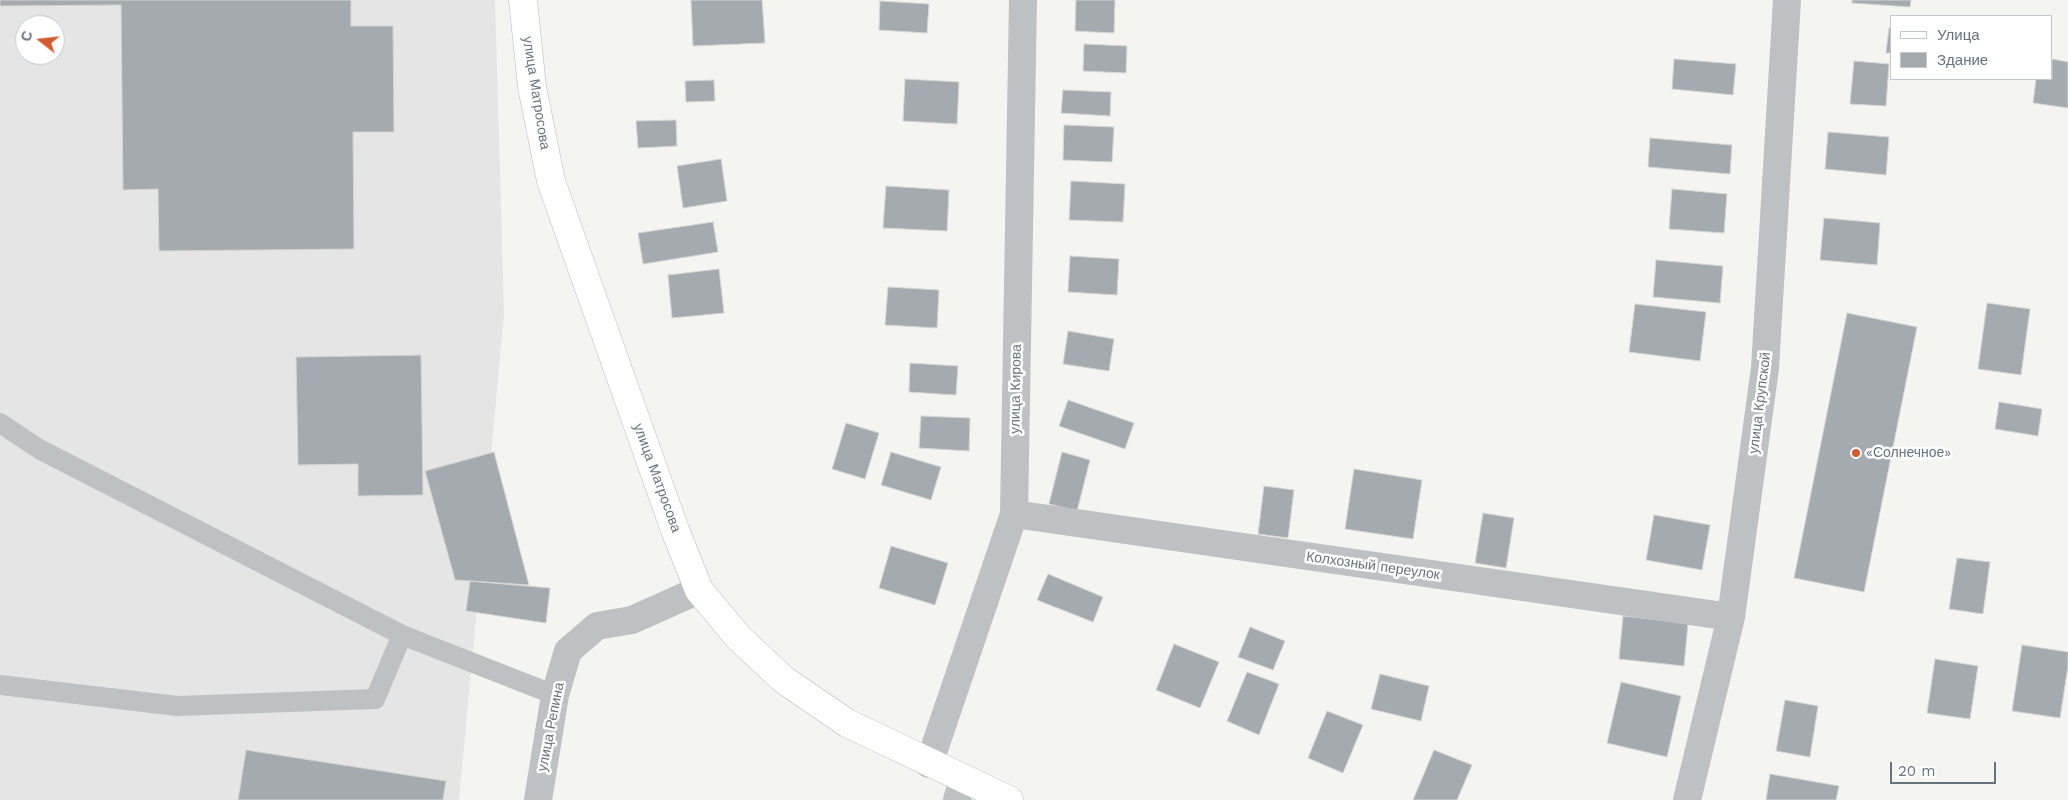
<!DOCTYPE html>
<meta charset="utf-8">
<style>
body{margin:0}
#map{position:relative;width:2068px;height:800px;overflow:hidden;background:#f4f4f0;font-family:"Work Sans",sans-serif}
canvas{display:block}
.legend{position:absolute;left:1890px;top:15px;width:162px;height:65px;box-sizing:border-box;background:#fff;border:1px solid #c1c7cc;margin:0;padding:6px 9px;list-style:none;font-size:15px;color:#65737f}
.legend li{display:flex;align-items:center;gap:10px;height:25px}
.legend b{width:25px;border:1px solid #c1c7cc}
.north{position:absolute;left:15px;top:15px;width:50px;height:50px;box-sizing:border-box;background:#fff;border:1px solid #c1c7cc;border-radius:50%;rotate:286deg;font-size:14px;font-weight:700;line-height:20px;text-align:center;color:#65737f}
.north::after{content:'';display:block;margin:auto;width:18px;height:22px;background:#d35a31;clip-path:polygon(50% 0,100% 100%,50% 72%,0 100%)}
.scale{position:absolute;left:1890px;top:762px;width:106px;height:22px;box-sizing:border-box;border:2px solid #65737f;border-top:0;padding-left:6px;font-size:15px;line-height:18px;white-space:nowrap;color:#65737f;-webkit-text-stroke:4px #fff;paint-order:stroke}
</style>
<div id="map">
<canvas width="2068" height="800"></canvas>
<ul class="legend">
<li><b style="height:6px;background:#fff"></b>Улица</li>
<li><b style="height:14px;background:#a4abb0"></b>Здание</li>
</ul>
<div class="north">С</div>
<div class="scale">20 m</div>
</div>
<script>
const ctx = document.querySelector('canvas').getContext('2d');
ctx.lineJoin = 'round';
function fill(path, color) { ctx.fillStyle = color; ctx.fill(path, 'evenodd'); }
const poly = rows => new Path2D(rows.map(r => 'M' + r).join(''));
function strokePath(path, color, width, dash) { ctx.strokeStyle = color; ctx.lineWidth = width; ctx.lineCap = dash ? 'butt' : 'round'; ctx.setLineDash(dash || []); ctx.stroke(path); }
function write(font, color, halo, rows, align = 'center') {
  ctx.font = font + ' "Work Sans",sans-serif'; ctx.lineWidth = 5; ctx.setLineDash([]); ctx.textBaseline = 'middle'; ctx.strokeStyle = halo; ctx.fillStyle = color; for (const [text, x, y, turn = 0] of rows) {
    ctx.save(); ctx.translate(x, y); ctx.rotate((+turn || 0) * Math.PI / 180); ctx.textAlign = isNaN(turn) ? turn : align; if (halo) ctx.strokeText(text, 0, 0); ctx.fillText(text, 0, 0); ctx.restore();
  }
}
fill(poly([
 [0,0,495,0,504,314,459,800,0,800],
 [25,25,55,25,55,55,25,55]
]), '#e4e5e4');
const building = poly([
 [0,0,351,0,351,26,393,26,394,132,353,132,354,249,159,251,158,189,123,190,121,5,0,6,0,0],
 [691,0,762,0,765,43,693,46,691,0],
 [1076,0,1115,0,1114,33,1075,31,1076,0],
 [1852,0,1911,0,1910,7,1852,3,1852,0],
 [880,1,929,4,927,33,879,30,880,1],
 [1889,28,1892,28,1892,53,1886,53,1889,28],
 [1084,44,1127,46,1126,73,1083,71,1084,44],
 [1674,59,1736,64,1733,95,1672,89,1674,59],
 [2052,59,2068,62,2068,108,2033,103,2036,79,2052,79,2052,59],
 [1854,61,1889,64,1886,106,1850,104,1854,61],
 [905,79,959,82,957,124,903,121,905,79],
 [714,80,715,101,686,102,685,81,714,80],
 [1063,90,1111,92,1110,116,1061,113,1063,90],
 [676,120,677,146,638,148,636,121,676,120],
 [1064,125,1114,127,1112,162,1063,160,1064,125],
 [1828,132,1889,137,1886,175,1825,169,1828,132],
 [1650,138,1732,145,1730,174,1648,167,1650,138],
 [721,159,727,201,683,208,677,166,721,159],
 [1071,181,1125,184,1123,222,1069,220,1071,181],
 [886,186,949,190,947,231,883,228,886,186],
 [1672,189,1727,194,1724,233,1669,229,1672,189],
 [1824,218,1880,223,1877,265,1820,260,1824,218],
 [713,222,718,252,643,264,638,233,713,222],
 [1070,256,1119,259,1117,295,1068,292,1070,256],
 [1656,260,1723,266,1720,303,1653,297,1656,260],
 [719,269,724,313,672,318,668,275,719,269],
 [888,287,939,290,937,328,885,325,888,287],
 [1987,303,2030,309,2021,375,1978,369,1987,303],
 [1635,304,1706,312,1700,361,1629,352,1635,304],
 [1847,313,1917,327,1864,592,1794,578,1847,313],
 [1068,331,1114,339,1109,371,1063,364,1068,331],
 [421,355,423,495,358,496,358,464,298,465,296,357,421,355],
 [910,363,958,366,956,395,909,392,910,363],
 [1068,400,1134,423,1125,449,1059,426,1068,400],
 [1999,402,2042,409,2038,436,1995,429,1999,402],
 [921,416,970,418,969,451,919,448,921,416],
 [846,423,879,433,865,479,832,469,846,423],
 [494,452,529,585,455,580,425,471,494,452],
 [891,452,941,467,931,500,881,485,891,452],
 [1062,452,1090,460,1077,511,1049,504,1062,452],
 [1354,469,1422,480,1413,539,1345,529,1354,469],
 [1264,486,1294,490,1288,538,1258,534,1264,486],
 [1483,513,1514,518,1506,568,1475,563,1483,513],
 [1654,515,1710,525,1702,570,1646,560,1654,515],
 [891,546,948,563,935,605,879,588,891,546],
 [1957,558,1990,562,1983,614,1949,609,1957,558],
 [1048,574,1103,597,1093,622,1037,600,1048,574],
 [470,581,550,588,546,623,466,611,470,581],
 [1623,616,1688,623,1684,666,1619,659,1623,616],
 [1250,627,1285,641,1273,670,1238,657,1250,627],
 [1174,644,1219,662,1200,708,1156,690,1174,644],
 [2022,645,2068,652,2068,666,2060,718,2012,711,2022,645],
 [1935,659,1978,666,1970,719,1927,713,1935,659],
 [1247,672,1279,684,1259,735,1227,721,1247,672],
 [1380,674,1429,686,1421,721,1371,709,1380,674],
 [1621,682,1681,696,1667,757,1607,743,1621,682],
 [1785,700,1818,706,1810,757,1776,751,1785,700],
 [1327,711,1363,725,1343,773,1308,758,1327,711],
 [246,750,446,781,443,800,238,800,246,750],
 [1434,750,1472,765,1457,800,1413,800,1434,750],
 [1770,774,1839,786,1836,800,1766,800,1770,774]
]);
fill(building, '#a4abb0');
strokePath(building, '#d5d5d3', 1);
const secondary = poly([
 [523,0,532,87,551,181,675,530,699,590,738,637,784,680,847,723,1009,800]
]);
strokePath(secondary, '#b2b6ba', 29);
strokePath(poly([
 [0,423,39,449,402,635,555,695],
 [0,685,177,706,375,699,402,635]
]), '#bdc1c4', 20);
strokePath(poly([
 [1014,514,1731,617],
 [929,764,1014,514,1023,0],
 [538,800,555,695,568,651,597,626,632,620,699,590],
 [957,800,963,779],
 [1687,800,1731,617,1765,368,1787,0]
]), '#bdc1c4', 28);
strokePath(secondary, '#fff', 28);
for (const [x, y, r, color] of [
 [1856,453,5,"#d35a31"]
]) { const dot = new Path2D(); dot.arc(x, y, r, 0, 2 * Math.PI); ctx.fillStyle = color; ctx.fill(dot); strokePath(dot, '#fff', 2); }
write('14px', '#65737f', '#fff', [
 ["улица Матросова",536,93,81],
 ["улица Кирова",1016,389,-89],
 ["улица Крупской",1760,403,-83],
 ["улица Матросова",657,478,70],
 ["Колхозный переулок",1373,566,8],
 ["улица Репина",551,727,-79]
]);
write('14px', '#65737f', '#fff', [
 ["«Солнечное»",1866,453]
], 'left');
</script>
